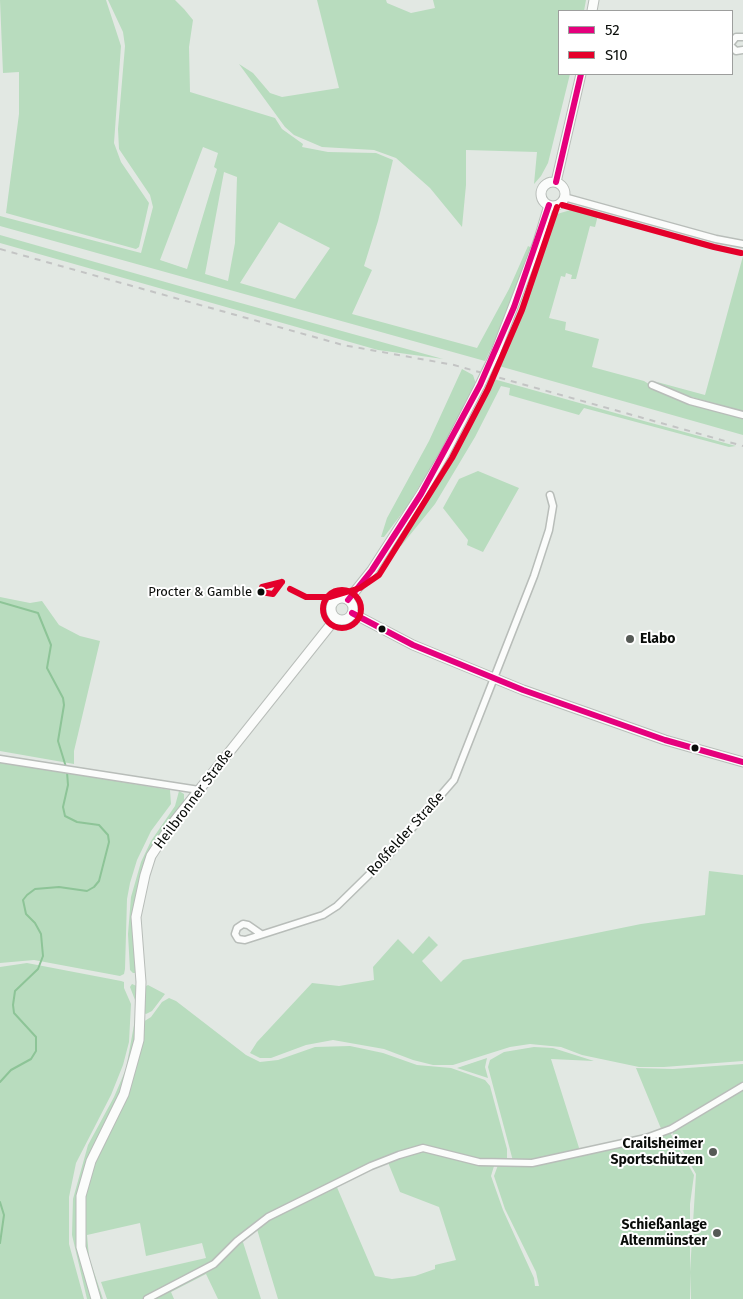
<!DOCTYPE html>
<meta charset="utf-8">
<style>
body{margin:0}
#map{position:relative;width:743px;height:1299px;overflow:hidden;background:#e2e8e3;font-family:"Fira Sans",sans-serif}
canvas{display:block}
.legend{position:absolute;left:558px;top:10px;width:175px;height:65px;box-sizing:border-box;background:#fff;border:1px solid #9d9e9d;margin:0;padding:6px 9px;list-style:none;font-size:15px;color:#0a0d0a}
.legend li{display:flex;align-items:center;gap:10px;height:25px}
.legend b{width:25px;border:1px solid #9d9e9d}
</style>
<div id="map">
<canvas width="743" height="1299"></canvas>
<ul class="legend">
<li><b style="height:6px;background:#e5007d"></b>52</li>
<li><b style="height:6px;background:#e4002b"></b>S10</li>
</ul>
</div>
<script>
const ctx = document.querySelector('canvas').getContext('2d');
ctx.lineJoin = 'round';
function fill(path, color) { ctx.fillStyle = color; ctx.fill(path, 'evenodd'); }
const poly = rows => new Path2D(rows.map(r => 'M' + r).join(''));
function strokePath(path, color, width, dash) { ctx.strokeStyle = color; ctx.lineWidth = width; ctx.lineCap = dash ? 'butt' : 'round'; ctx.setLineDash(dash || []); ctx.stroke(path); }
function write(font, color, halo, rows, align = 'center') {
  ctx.font = font + ' "Fira Sans",sans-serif'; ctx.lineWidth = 4; ctx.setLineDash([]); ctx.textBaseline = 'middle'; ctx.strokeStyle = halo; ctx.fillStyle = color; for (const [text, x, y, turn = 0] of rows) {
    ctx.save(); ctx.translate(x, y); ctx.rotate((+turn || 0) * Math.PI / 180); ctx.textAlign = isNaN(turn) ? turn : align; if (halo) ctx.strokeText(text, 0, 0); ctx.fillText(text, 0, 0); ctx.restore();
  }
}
fill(poly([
 [0,0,106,0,121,46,114,143,121,162,149,203,139,247,136,249,6,213,19,114,19,72,3,73],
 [108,0,175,0,184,9,193,20,189,47,190,92,275,118,282,129,303,144,302,147,328,152,376,153,393,160,378,221,364,266,372,270,352,314,477,348,509,289,528,246,532,248,499,332,485,361,0,226,0,216,141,253,153,207,150,195,119,149,118,129,125,46,123,32],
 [203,147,218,153,214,167,217,169,187,269,160,260],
 [224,172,237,177,235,243,228,281,205,274],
 [279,222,330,248,295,299,240,283],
 [317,0,386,0,387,3,411,13,435,8,433,0,586,0,584,11,559,11,559,74,570,74,548,163,541,176,534,184,537,152,466,150,466,185,462,227,430,188,396,158,374,150,322,147,294,135,285,127,239,64,253,73,270,93,282,97,339,88],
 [574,209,598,215,595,227,590,226,576,279,571,279,572,275,566,273,565,277,561,276,549,318,566,322,565,330,599,339,592,367,644,381,658,390,743,418,743,435,499,366,548,227,557,214],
 [0,235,190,289,443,359,378,350,0,243],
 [743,256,743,412,671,391,657,382,705,395],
 [462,369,473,375,476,384,439,454,406,508,384,537,381,537,387,518,429,441],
 [490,378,644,421,736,446,729,447,584,408,579,415,509,395,510,388,501,386,475,437,435,504,401,546,396,544,428,496,461,438],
 [478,471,519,488,483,552,467,545,468,540,443,508,459,479],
 [0,597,30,603,42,601,59,625,80,636,100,641,74,751,74,764,0,751],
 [0,762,170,790,171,804,151,831,137,860,130,883,127,899,125,969,124,974,120,976,34,960,0,963],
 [179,791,184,794,184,801,139,884,133,920,136,969,135,973,133,973,130,970,128,934,131,897,141,862,151,841,175,806],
 [709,871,743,875,743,1061,664,1067,639,1067,582,1055,561,1047,530,1044,510,1047,453,1065,433,1065,413,1060,384,1049,333,1040,306,1045,271,1058,260,1058,250,1053,257,1042,312,983,339,986,374,980,373,967,398,939,413,954,429,936,438,945,422,961,441,982,463,960,641,924,705,915],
 [27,963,121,981,124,982,124,988,131,1004,129,1042,123,1065,111,1095,76,1163,69,1197,69,1244,84,1299,0,1299,0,967],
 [132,984,139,987,136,1039,121,1091,89,1155,78,1198,78,1246,82,1266,93,1299,87,1299,72,1235,73,1199,88,1145,114,1097,126,1069,136,1014,135,1000,130,987],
 [148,985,165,994,152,1011,146,1014,144,1013,144,987],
 [169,998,176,1001,246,1055,260,1062,278,1060,315,1047,350,1046,383,1053,417,1065,451,1068,485,1080,490,1086,507,1149,507,1159,504,1162,498,1162,449,1153,408,1150,373,1162,261,1218,211,1264,146,1299,107,1299,101,1282,206,1258,202,1243,146,1256,140,1223,87,1235,89,1257,103,1299,99,1299,87,1260,83,1235,85,1192,91,1169,116,1118,143,1022,151,1017,162,1002],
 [534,1047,553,1048,594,1061,551,1059,580,1151,535,1161,513,1161,488,1067,490,1060,504,1052],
 [487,1058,485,1067,488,1078,457,1068],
 [743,1064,743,1085,662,1131,636,1068,673,1069],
 [743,1088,743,1299,691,1299,690,1272,696,1174,671,1130],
 [669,1131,694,1175,690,1204,690,1299,278,1299,256,1226,336,1185,375,1276,392,1279,415,1276,435,1269,435,1265,456,1260,439,1207,400,1192,387,1160,429,1150,494,1166,491,1176,503,1210,534,1278,535,1286,539,1286,536,1272,505,1209,494,1176,498,1165,510,1165,664,1133,667,1135],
 [242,1239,261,1299,218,1299,206,1274,171,1292,174,1299,152,1299,205,1272]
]), '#b8dcbe');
strokePath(poly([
 [0,602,38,613,51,645,47,668,63,698,64,705,58,741,66,767],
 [0,1082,11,1070,31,1059,36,1051,36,1037,14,1013,13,1005,15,991,38,969,43,956,41,934,35,923,26,914,23,900,27,895,35,889,59,887,87,891,94,887,99,881,109,842,108,835,99,825,77,822,65,816,63,807,68,785,67,772],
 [0,1202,4,1215,0,1243]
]), '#8dc497', 2);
const street = poly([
 [732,42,736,37,743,37],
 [732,47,736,51,743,50],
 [564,197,716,239,743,244],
 [652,385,690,401,743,415],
 [0,759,199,790],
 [261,934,248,925,243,924,237,928,235,934,238,939,245,940,323,915,337,906,387,857,454,780,534,576,549,530,553,506,550,495],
 [147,1299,214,1264,237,1241,268,1217,371,1166,399,1155,423,1148,479,1162,532,1163,646,1138,671,1129,743,1086]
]);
const secondary = poly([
 [592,11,594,0],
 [556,182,581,74],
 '541 194a12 12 0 1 1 24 0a12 12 0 1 1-24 0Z',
 [495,354,538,242,549,205],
 '331 609a11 11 0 1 1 22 0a11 11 0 1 1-22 0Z',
 [348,600,372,570,421,494,445,453,480,385],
 [352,613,413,645,523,690,665,740,743,762],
 [96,1299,81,1247,81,1196,91,1161,124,1094,139,1040,141,982,136,917,145,875,151,856,172,824,336,618]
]);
strokePath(street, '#b8bdb9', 9);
strokePath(secondary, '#b8bdb9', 11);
strokePath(street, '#fbfcfb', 6);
strokePath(secondary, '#fbfcfb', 9);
strokePath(poly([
 [0,249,343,345,454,365,743,446]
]), '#c3c4c4', 2, [6, 6]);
const secondaryBridge = poly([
 [480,385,495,354]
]);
strokePath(secondaryBridge, '#b8bdb9', 11, []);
strokePath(secondaryBridge, '#fbfcfb', 9);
strokePath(poly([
 [556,182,581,74],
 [348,600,372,570,421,494,480,385,514,307,549,205],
 [352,613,413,645,523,690,665,740,743,762]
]), '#e5007d', 6);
strokePath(poly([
 [562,205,714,247,741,253],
 [282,582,273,594,261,592,262,587,282,582],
 [290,589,306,597,330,597,360,588,379,575,452,458,488,389,522,310,557,207],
 '323 609a19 19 0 1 1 38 0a19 19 0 1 1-38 0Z'
]), '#e4002b', 6);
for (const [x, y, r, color] of [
 [261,592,4.5,"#0a0d0a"],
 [382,629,4.5,"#0a0d0a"],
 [630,639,5,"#565a56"],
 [695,748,4.5,"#0a0d0a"],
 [713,1152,5,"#565a56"],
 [717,1233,5,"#565a56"]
]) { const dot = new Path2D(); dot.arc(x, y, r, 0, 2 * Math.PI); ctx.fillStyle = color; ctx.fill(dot); strokePath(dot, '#fff', 2); }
write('13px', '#0a0d0a', '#fff', [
 ["Procter & Gamble",252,592]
], 'right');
write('bold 14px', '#0a0d0a', '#fff', [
 ["Elabo",640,639,"left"],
 ["Crailsheimer",703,1144],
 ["Sportschützen",703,1160],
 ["Schießanlage",707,1225],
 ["Altenmünster",707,1241]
], 'right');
write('14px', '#0a0d0a', '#fff', [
 ["Heilbronner Straße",194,799,-53],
 ["Roßfelder Straße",406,834,-48]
]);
</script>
